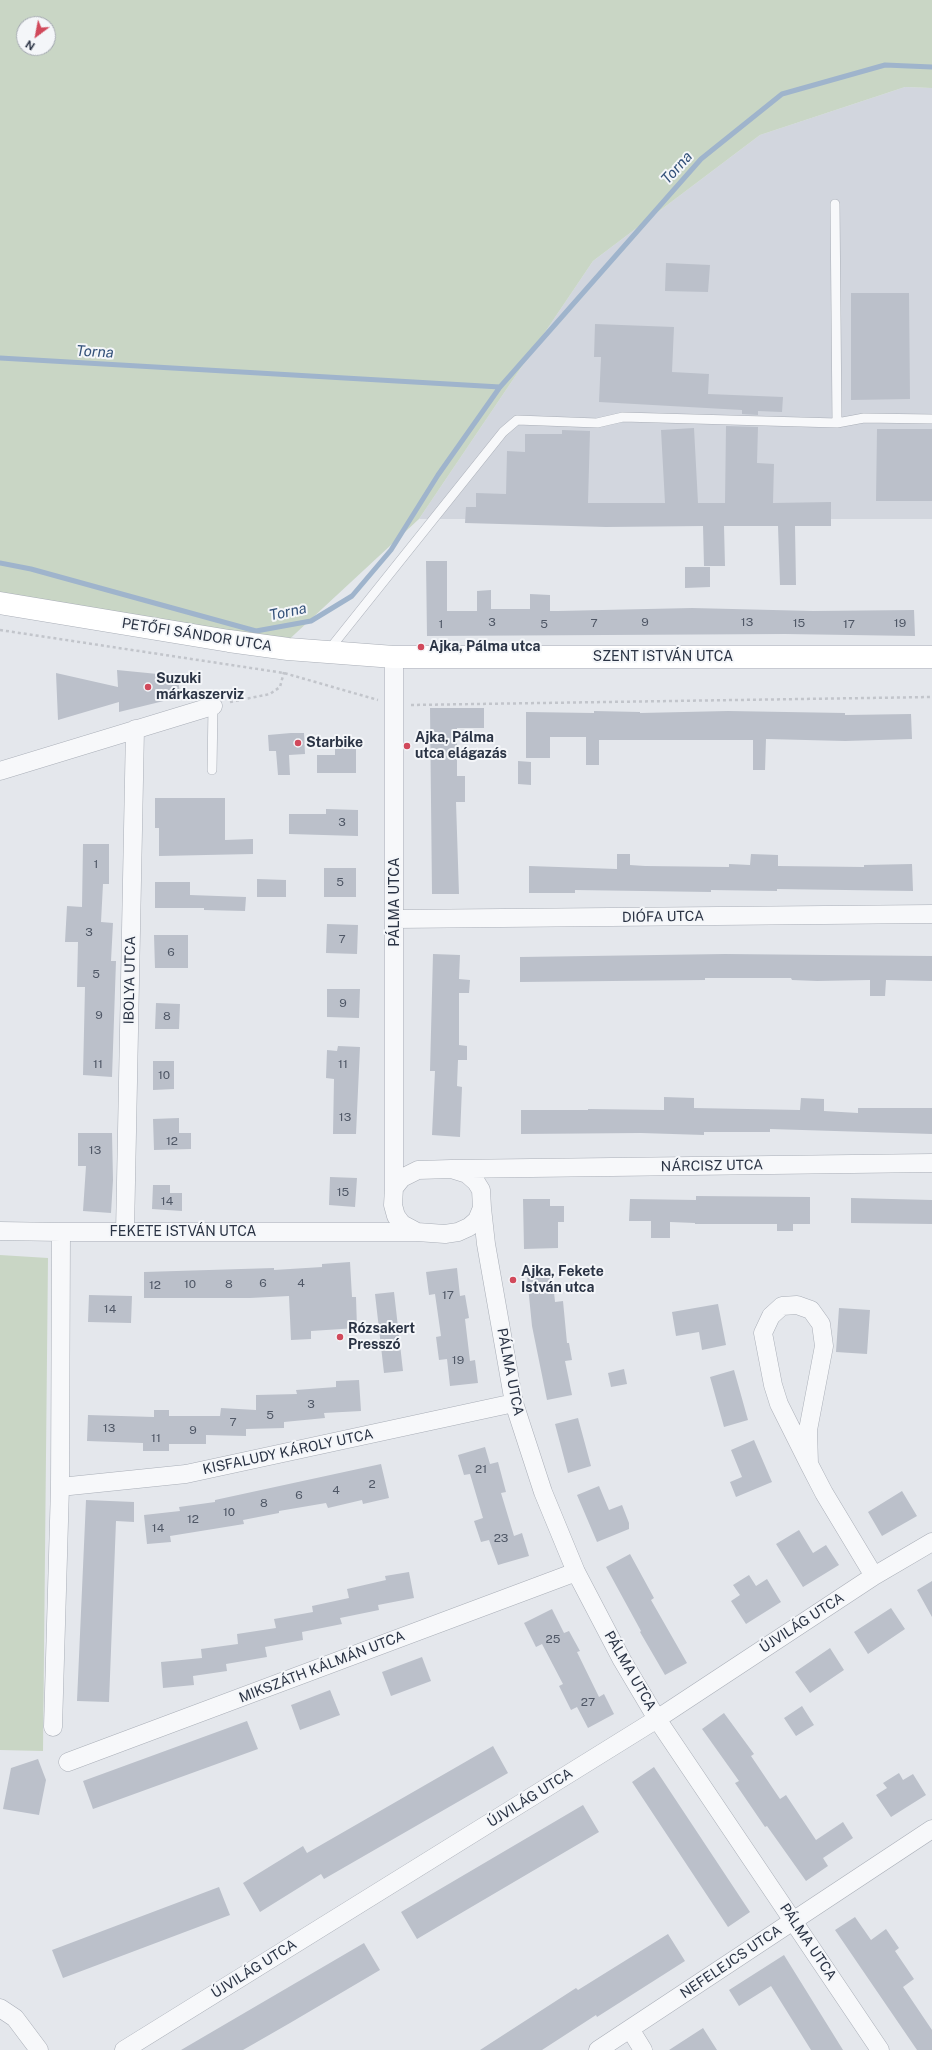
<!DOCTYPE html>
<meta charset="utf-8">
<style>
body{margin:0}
#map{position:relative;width:932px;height:2050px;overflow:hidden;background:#e4e7ec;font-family:"Public Sans",sans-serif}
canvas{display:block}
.north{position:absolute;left:16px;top:16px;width:40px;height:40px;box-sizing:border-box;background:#f4f6f9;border:1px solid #a4a8b1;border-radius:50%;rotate:212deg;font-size:11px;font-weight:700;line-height:16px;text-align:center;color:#2b3445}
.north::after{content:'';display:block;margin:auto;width:14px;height:18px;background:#d1495b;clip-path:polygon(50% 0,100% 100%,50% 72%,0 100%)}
</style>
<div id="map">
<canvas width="932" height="2050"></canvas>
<div class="north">N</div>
</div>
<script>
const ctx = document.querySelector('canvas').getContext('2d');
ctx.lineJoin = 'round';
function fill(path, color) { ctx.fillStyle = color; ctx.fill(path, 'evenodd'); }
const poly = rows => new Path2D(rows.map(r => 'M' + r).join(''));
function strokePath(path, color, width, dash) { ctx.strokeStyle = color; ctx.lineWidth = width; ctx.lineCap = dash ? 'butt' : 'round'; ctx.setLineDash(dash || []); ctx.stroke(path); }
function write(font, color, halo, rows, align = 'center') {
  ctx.font = font + ' "Public Sans",sans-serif'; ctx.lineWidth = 4; ctx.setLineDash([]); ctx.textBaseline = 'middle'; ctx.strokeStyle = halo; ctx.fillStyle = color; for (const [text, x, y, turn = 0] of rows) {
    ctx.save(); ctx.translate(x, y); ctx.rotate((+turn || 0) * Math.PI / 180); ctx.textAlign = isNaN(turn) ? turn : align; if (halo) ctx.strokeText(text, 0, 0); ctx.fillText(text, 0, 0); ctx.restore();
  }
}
fill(poly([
 [905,87,932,88,932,519,419,519,593,261,760,135]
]), '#d2d6de');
fill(poly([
 [0,0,932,0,932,88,905,87,760,135,593,261,419,519,282,646,0,600],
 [24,24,48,24,48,48,24,48],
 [0,1255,48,1258,43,1751,0,1750]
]), '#c9d6c5');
strokePath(poly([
 [0,358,500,387],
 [0,563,31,569,256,631,311,621,352,596,391,550,438,475,500,387,701,159,782,94,885,65,932,67]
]), '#9fb4cc', 5);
fill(poly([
 [666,263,710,265,708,292,665,291],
 [851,293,909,293,910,399,851,400],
 [595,324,674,327,672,372,709,374,708,394,783,397,782,412,758,411,758,415,742,414,742,410,599,402,601,357,594,357],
 [726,426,758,427,757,463,774,464,773,503,831,502,831,526,795,526,796,585,780,585,778,526,724,526,725,566,704,566,703,526,606,527,465,523,466,507,476,507,476,493,506,494,507,451,525,452,525,434,562,434,562,430,590,431,588,503,665,503,661,430,694,428,698,503,725,503],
 [877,429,932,429,932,501,876,501],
 [426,561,447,561,447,611,477,611,477,591,491,590,491,609,530,609,530,594,550,595,550,611,558,611,692,608,813,611,914,610,915,636,785,634,427,636],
 [685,567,710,567,710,587,685,588],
 [117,670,178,676,180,697,119,712,119,702,58,720,56,673,118,687],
 [430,708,484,708,484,728,457,728,457,776,465,776,465,802,456,802,459,894,432,894],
 [594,711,640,712,640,713,728,711,845,713,845,715,911,714,912,739,845,741,766,739,765,770,753,770,753,740,599,740,599,765,586,765,586,737,550,737,550,758,526,758,526,712,594,713],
 [291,733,304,733,305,754,289,755,290,775,278,775,276,751,269,751,268,735],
 [335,745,356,745,356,773,317,773,317,755,335,755],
 [518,761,531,762,531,785,518,784],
 [155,798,225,798,225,840,253,839,253,854,159,856,159,828,155,828],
 [326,809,358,810,358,836,289,834,289,814,326,814],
 [83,844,109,844,109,884,103,884,101,922,113,923,111,961,116,961,112,1077,83,1075,85,987,77,987,78,942,65,942,67,906,82,907],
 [617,854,630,854,630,865,645,866,729,867,729,864,750,865,751,854,778,855,778,866,864,867,864,865,912,864,913,891,777,889,777,891,711,890,711,892,575,890,575,893,529,893,529,866,617,869],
 [324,868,356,868,356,897,324,897],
 [257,879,286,880,286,897,257,897],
 [155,882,190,882,190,895,246,897,245,911,204,910,204,908,155,908],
 [327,924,358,925,357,954,326,953],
 [154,935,188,935,188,968,155,968],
 [433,954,460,955,459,979,470,980,469,993,459,993,459,1045,467,1046,467,1060,458,1060,457,1086,462,1087,460,1137,432,1135,435,1071,430,1071],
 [725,954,932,956,932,981,886,980,885,996,870,996,870,980,817,981,792,980,791,978,705,978,705,980,520,982,520,957],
 [327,989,360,989,359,1018,327,1017],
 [156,1003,180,1004,179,1029,155,1029],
 [338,1046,360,1047,356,1134,333,1134,334,1079,326,1078,327,1050,337,1051],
 [153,1061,174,1061,174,1089,153,1090],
 [664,1097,694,1098,694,1108,800,1110,801,1098,824,1099,824,1111,858,1113,858,1108,932,1108,932,1134,770,1129,770,1132,704,1132,704,1135,641,1133,521,1134,521,1110,588,1110,588,1109,664,1110],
 [179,1118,179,1133,191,1133,191,1149,154,1150,153,1119],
 [78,1133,112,1133,113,1180,111,1213,83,1211,86,1166,78,1166],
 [330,1177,357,1178,355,1207,329,1205],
 [153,1185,170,1185,170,1193,182,1193,182,1211,152,1209],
 [696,1196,810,1197,810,1224,793,1224,793,1231,777,1231,777,1224,695,1224,695,1223,670,1222,670,1238,651,1238,651,1221,629,1221,630,1199,696,1200],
 [851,1198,932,1200,932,1224,851,1223],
 [523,1199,550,1199,550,1206,564,1206,564,1222,558,1222,558,1248,524,1249],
 [350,1262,352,1297,356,1297,357,1328,311,1331,311,1339,291,1340,289,1296,250,1298,144,1298,144,1272,274,1268,274,1270,322,1267,322,1264],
 [457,1268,460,1296,465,1295,469,1318,465,1319,470,1361,475,1360,478,1383,450,1386,447,1359,439,1360,436,1337,441,1336,435,1294,429,1295,426,1272],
 [552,1273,555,1302,563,1301,567,1343,569,1343,572,1360,565,1361,572,1395,547,1400,532,1326,527,1276],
 [394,1292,403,1371,384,1373,375,1294],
 [89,1295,132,1296,131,1323,88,1322],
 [718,1304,726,1345,702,1350,699,1332,676,1336,672,1312],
 [839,1308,870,1310,867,1354,836,1352],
 [624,1369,627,1384,611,1387,608,1373],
 [734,1370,748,1420,724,1427,710,1377],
 [359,1380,361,1411,324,1413,325,1418,284,1422,284,1428,246,1429,246,1436,206,1435,206,1444,169,1444,169,1451,143,1451,143,1443,87,1441,88,1415,154,1417,154,1410,169,1410,169,1416,220,1416,221,1408,256,1410,256,1395,297,1394,296,1390,336,1387,336,1381],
 [578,1418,591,1466,568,1473,555,1424],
 [754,1440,772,1482,736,1497,730,1482,742,1477,731,1450],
 [485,1447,490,1464,498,1462,506,1492,501,1493,514,1536,522,1533,529,1556,498,1565,489,1540,481,1542,474,1521,483,1518,470,1474,464,1475,458,1455],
 [381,1464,389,1498,363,1504,362,1500,328,1508,326,1503,279,1511,279,1513,243,1520,244,1524,170,1536,171,1542,147,1544,144,1515,180,1511,179,1507,215,1502,215,1500],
 [599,1486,609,1510,622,1505,629,1523,629,1529,597,1542,577,1495],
 [902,1491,917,1516,882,1536,868,1512],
 [86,1500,134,1502,134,1522,116,1521,109,1702,77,1701],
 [799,1530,813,1553,826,1545,839,1565,803,1587,776,1544],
 [630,1554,654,1598,651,1600,687,1663,665,1675,640,1632,641,1631,606,1567],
 [409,1572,414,1598,378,1605,379,1610,340,1618,342,1624,302,1632,303,1640,265,1647,267,1657,226,1664,227,1671,193,1676,194,1685,163,1688,161,1662,202,1658,201,1649,238,1644,237,1634,276,1628,274,1619,313,1612,312,1606,349,1598,347,1589,386,1580,385,1576],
 [749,1575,756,1586,767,1579,781,1602,746,1624,731,1601,740,1595,733,1585],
 [932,1581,932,1617,917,1590],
 [891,1608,905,1629,868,1654,854,1632],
 [552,1609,564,1633,569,1631,580,1651,577,1652,599,1697,604,1694,614,1714,588,1728,577,1707,571,1710,559,1686,563,1684,542,1644,536,1647,524,1623],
 [830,1648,844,1670,810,1693,795,1672],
 [422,1657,431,1681,391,1696,382,1672],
 [330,1690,340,1715,300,1730,291,1705],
 [802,1706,814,1725,796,1736,784,1718],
 [724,1713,754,1754,751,1756,780,1799,786,1795,816,1840,843,1822,853,1838,823,1858,828,1866,806,1881,767,1826,765,1827,735,1783,739,1781,702,1729],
 [247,1721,258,1749,93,1809,83,1781],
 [493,1746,508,1773,324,1879,321,1874,260,1912,243,1883,303,1846,307,1853],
 [38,1759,46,1780,39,1815,3,1809,11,1768],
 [654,1767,750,1912,728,1927,632,1782],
 [899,1773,903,1780,913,1774,926,1795,891,1817,876,1795,887,1788,883,1783],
 [583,1805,599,1832,417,1939,401,1912],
 [219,1887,230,1915,63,1978,52,1950],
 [855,1917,871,1940,886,1929,899,1948,895,1951,914,1979,903,1987,932,2030,932,2050,917,2050,835,1930],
 [668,1934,685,1961,597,2017,596,2015,542,2050,480,2050,576,1988,578,1990],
 [364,1943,380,1970,290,2023,243,2050,181,2050],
 [784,1955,843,2050,811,2050,771,1986,739,2006,729,1990],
 [703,2028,717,2050,669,2050]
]), '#bbc0ca');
const lane = poly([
 [835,204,837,423],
 [328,651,503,432,517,420,597,423,623,417,837,423,864,418,932,419],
 [212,770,213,706]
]);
const street = poly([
 [0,771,213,706],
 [395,919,932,914],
 [451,1169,932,1163],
 [451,1169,467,1174,476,1182,481,1190,482,1208,477,1220,469,1227,458,1232,445,1234,417,1232,402,1224,396,1216,393,1205,394,1188,402,1178,418,1170,451,1169],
 [394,1188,394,657],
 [482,1208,486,1244,514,1403,543,1492,576,1572,622,1660,657,1719,880,2050],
 [0,1231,61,1232,417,1232],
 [125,1232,135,729],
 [809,1464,808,1430,824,1346,821,1324,811,1310,797,1305,782,1306,771,1316,763,1333,773,1385,779,1404,809,1464,824,1493,874,1576],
 [60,1487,186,1474,514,1403],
 [53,1727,60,1487,61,1232],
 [68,1762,576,1572],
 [0,2008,15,2018,39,2050],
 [630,2029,643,2050],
 [124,2050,657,1719,874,1576,932,1542],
 [598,2050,932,1829]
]);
const secondary = poly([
 [0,603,229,641,288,649,394,657,932,657]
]);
strokePath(lane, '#a9aeb7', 10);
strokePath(street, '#a9aeb7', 19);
strokePath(secondary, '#a9aeb7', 23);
strokePath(poly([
 [0,630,284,673,378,700],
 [230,702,270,694,280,687,284,672],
 [411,705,932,697]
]), '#c2c5cb', 2.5, [3, 3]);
strokePath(lane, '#f7f8fa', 9);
strokePath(street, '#f7f8fa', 18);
strokePath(secondary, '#fff', 22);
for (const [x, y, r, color] of [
 [421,647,4,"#d1495b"],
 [148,687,4,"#d1495b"],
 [298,743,4,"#d1495b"],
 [407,746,4,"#d1495b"],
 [513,1280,4,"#d1495b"],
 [340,1337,4,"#d1495b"]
]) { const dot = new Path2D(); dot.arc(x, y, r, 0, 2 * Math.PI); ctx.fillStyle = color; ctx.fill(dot); strokePath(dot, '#f4f6f9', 1.5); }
write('12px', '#4f5766', null, [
 ["3",492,622],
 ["9",645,622],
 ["13",747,622],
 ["7",594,623],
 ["15",799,623],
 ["19",900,623],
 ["1",441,624],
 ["5",544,624],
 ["17",849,624],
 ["3",342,822],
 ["1",96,864],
 ["5",340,882],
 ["3",89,932],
 ["7",342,939],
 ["6",171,952],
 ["5",96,974],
 ["9",343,1003],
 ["9",99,1015],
 ["8",167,1016],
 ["11",98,1064],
 ["11",343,1064],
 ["10",164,1075],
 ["13",345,1117],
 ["12",172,1141],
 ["13",95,1150],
 ["15",343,1192],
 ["14",167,1201],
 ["6",263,1283],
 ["4",301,1283],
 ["10",190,1284],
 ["8",229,1284],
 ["12",155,1285],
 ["17",448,1295],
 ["14",110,1309],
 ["19",458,1360],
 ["3",311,1404],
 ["5",270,1415],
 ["7",233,1422],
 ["13",109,1428],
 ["9",193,1430],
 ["11",156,1438],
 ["21",481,1469],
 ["2",372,1484],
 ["4",336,1490],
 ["6",299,1495],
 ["8",264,1503],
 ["10",229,1512],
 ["12",193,1519],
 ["14",158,1528],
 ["23",501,1538],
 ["25",553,1639],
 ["27",588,1702]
]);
write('14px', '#2b3445', '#f4f6f9', [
 ["PETŐFI SÁNDOR UTCA",197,635,9],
 ["SZENT ISTVÁN UTCA",663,657],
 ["PÁLMA UTCA",395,902,-90],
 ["DIÓFA UTCA",663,917,-1],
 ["IBOLYA UTCA",130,980,-89],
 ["NÁRCISZ UTCA",712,1166,-1],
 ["FEKETE ISTVÁN UTCA",183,1232],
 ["PÁLMA UTCA",510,1372,79],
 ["KISFALUDY KÁROLY UTCA",288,1452,-12],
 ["ÚJVILÁG UTCA",802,1623,-33],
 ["MIKSZÁTH KÁLMÁN UTCA",322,1667,-21],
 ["PÁLMA UTCA",630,1671,60],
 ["ÚJVILÁG UTCA",530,1798,-32],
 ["PÁLMA UTCA",808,1942,56],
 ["NEFELEJCS UTCA",731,1962,-34],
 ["ÚJVILÁG UTCA",254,1969,-32]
]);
write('bold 14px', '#2b3445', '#f4f6f9', [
 ["Ajka, Pálma utca",429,647],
 ["Suzuki",156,679],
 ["márkaszerviz",156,695],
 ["Ajka, Pálma",415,738],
 ["utca elágazás",415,754],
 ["Starbike",306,743],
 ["Ajka, Fekete",521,1272],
 ["István utca",521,1288],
 ["Rózsakert",348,1329],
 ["Presszó",348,1345]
], 'left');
write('italic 15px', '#34527a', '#f4f6f9', [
 ["Torna",677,168,-48],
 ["Torna",95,352,3],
 ["Torna",288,612,-12]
]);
</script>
